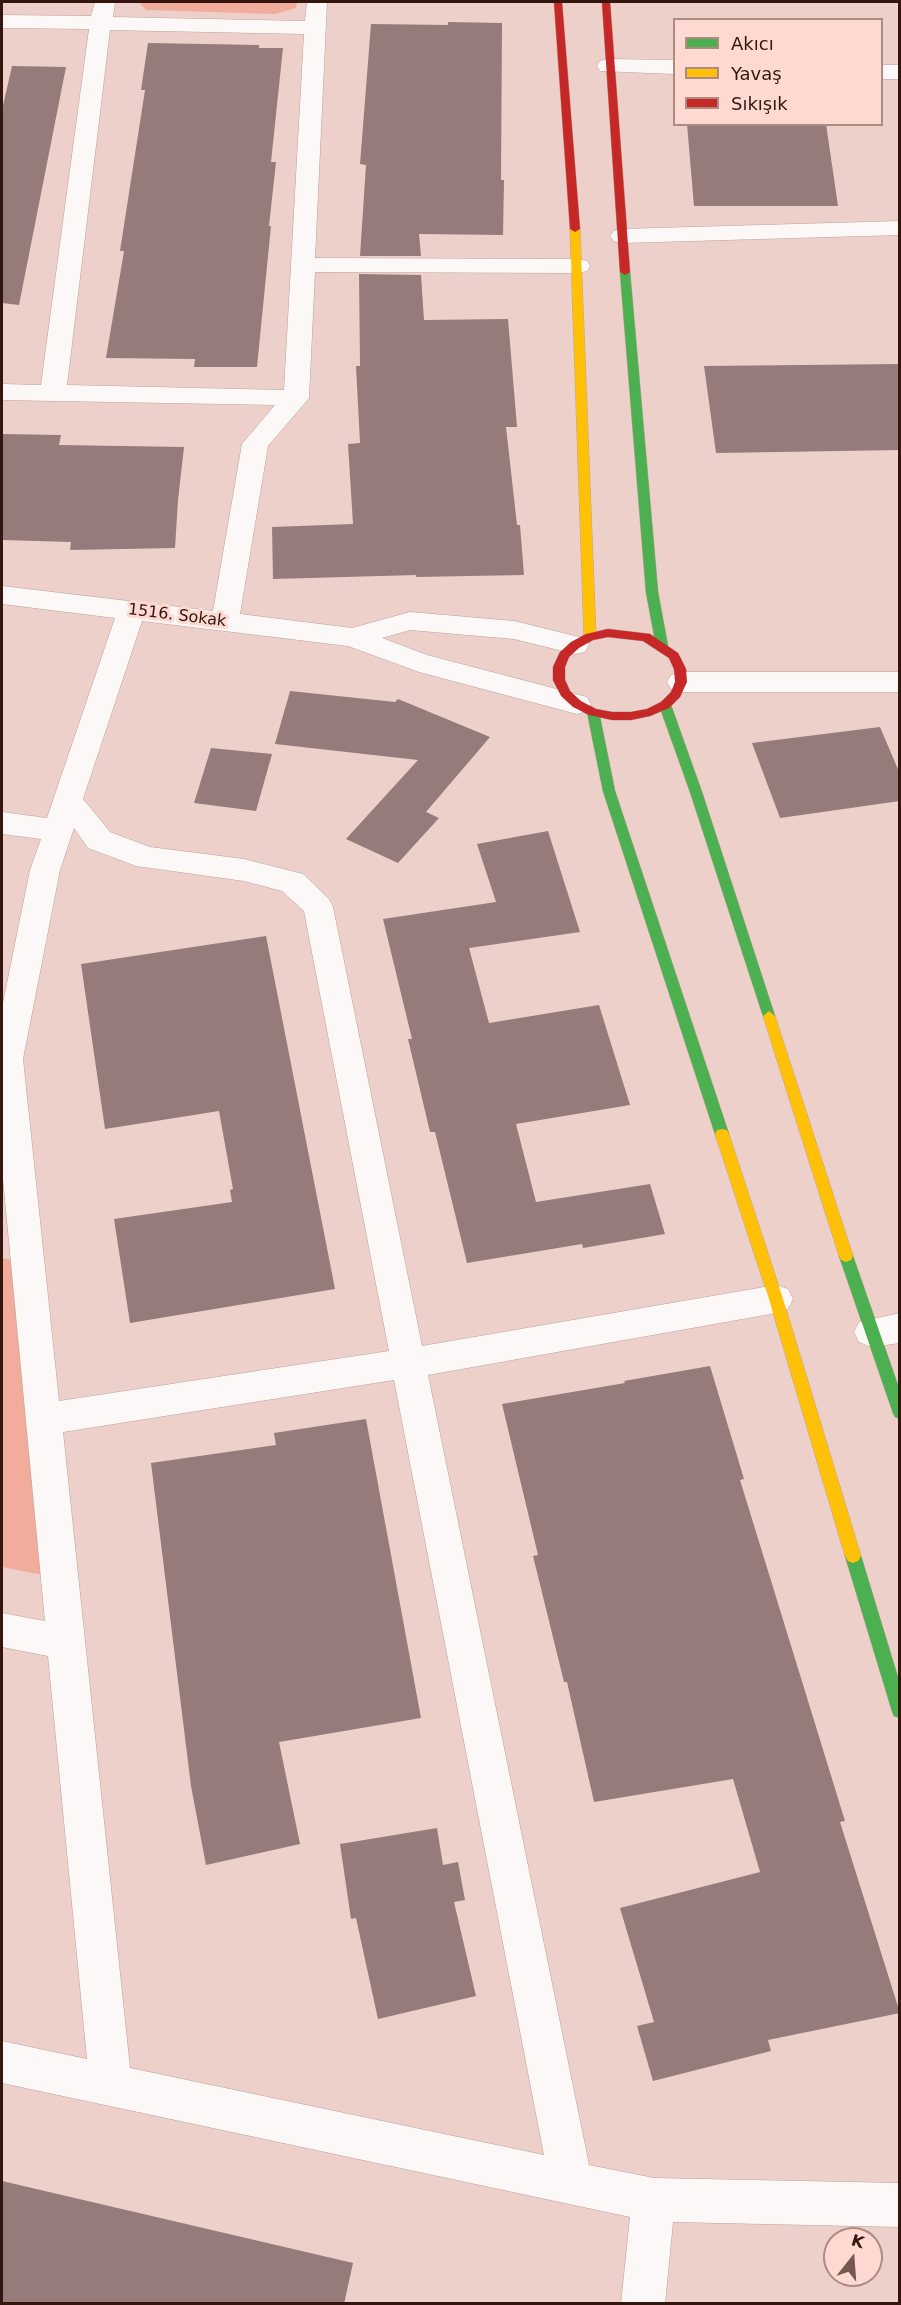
<!DOCTYPE html>
<meta charset="utf-8">
<style>
body{margin:0}
#map{position:relative;width:901px;height:2305px;overflow:hidden;background:#edd0ca;font-family:"DejaVu Sans",sans-serif}
canvas{display:block}
.frame{position:absolute;inset:0;border:3px solid #35160f;pointer-events:none}
.legend{position:absolute;left:673px;top:18px;width:210px;height:108px;box-sizing:border-box;background:#fdd9d1;border:2px solid #ad8b83;margin:0;padding:8px 10px;list-style:none;font-size:18px;color:#35160f}
.legend li{display:flex;align-items:center;gap:12px;height:30px}
.legend b{width:30px;border:2px solid #ad8b83}
.north{position:absolute;left:823px;top:2227px;width:60px;height:60px;box-sizing:border-box;background:#fdd9d1;border:2px solid #ad8b83;border-radius:50%;rotate:17deg;font-size:16px;font-weight:700;line-height:24px;text-align:center;color:#35160f}
.north::after{content:'';display:block;margin:auto;width:21px;height:27px;background:#755750;clip-path:polygon(50% 0,100% 100%,50% 72%,0 100%)}
</style>
<div id="map">
<canvas width="901" height="2305"></canvas>
<div class="frame"></div>
<ul class="legend">
<li><b style="height:8px;background:#4caf50"></b>Akıcı</li>
<li><b style="height:8px;background:#ffc107"></b>Yavaş</li>
<li><b style="height:8px;background:#c62828"></b>Sıkışık</li>
</ul>
<div class="north">K</div>
</div>
<script>
const ctx = document.querySelector('canvas').getContext('2d');
ctx.lineJoin = 'round';
function fill(path, color) { ctx.fillStyle = color; ctx.fill(path, 'evenodd'); }
const poly = rows => new Path2D(rows.map(r => 'M' + r).join(''));
function strokePath(path, color, width, dash) { ctx.strokeStyle = color; ctx.lineWidth = width; ctx.lineCap = dash ? 'butt' : 'round'; ctx.setLineDash(dash || []); ctx.stroke(path); }
function write(font, color, halo, rows, align = 'center') {
  ctx.font = font + ' "DejaVu Sans",sans-serif'; ctx.lineWidth = 6; ctx.setLineDash([]); ctx.textBaseline = 'middle'; ctx.strokeStyle = halo; ctx.fillStyle = color; for (const [text, x, y, turn = 0] of rows) {
    ctx.save(); ctx.translate(x, y); ctx.rotate((+turn || 0) * Math.PI / 180); ctx.textAlign = isNaN(turn) ? turn : align; if (halo) ctx.strokeText(text, 0, 0); ctx.fillText(text, 0, 0); ctx.restore();
  }
}
fill(poly([
 [139,2,297,2,296,8,275,14,146,10],
 [2,1258,13,1260,43,1575,2,1567]
]), '#f2ac9c');
fill(poly([
 [448,22,502,23,501,180,504,180,503,235,419,234,421,256,360,256,366,165,360,164,371,24,448,25],
 [148,43,259,45,259,48,283,48,271,162,276,162,269,226,271,226,257,367,194,367,195,359,106,358,124,251,120,251,145,90,141,90],
 [12,66,66,67,19,305,2,303,2,110],
 [687,124,826,124,838,206,694,206],
 [359,274,421,275,424,320,508,319,517,427,506,427,517,525,520,525,524,575,416,577,416,575,273,579,272,527,353,524,348,444,360,443,356,366,360,366],
 [900,364,900,450,716,453,704,366],
 [2,434,61,435,59,445,184,447,178,500,175,548,70,550,71,542,2,540],
 [290,691,395,702,398,699,490,737,426,812,439,818,398,863,346,839,418,760,275,744],
 [880,727,900,774,900,801,780,818,752,743],
 [211,748,272,754,256,811,194,803],
 [548,831,580,932,469,948,489,1023,599,1005,630,1105,516,1124,536,1202,650,1184,665,1234,583,1248,582,1244,467,1263,435,1132,430,1132,408,1039,412,1039,383,919,496,902,477,844],
 [266,936,335,1289,130,1323,114,1219,232,1202,230,1190,233,1189,219,1111,105,1129,81,964],
 [710,1366,744,1479,740,1480,845,1821,840,1822,900,2013,768,2040,771,2051,653,2081,637,2026,654,2022,620,1908,760,1872,733,1779,594,1802,567,1682,564,1682,533,1556,538,1555,502,1404,625,1383,624,1381],
 [366,1419,421,1718,279,1742,300,1844,206,1865,191,1786,151,1463,276,1445,274,1433],
 [437,1828,443,1865,458,1862,465,1900,454,1902,476,1996,378,2019,356,1918,351,1919,340,1844],
 [2,2181,353,2263,344,2304,2,2304]
]), '#967b7b');
const street = poly([
 [95,2,115,2,113,17,305,21,307,2,327,2,315,258,578,259,587,261,590,266,587,271,578,273,315,272,309,398,268,446,240,614,352,628,410,612,514,621,575,636,585,638,589,645,585,652,575,654,514,639,410,630,382,638,427,655,587,697,591,704,587,711,577,714,419,672,348,646,142,621,83,799,110,832,150,847,244,859,303,874,329,899,333,907,422,1346,776,1285,788,1289,793,1299,788,1309,776,1313,428,1375,589,2165,654,2178,900,2183,900,2227,673,2222,665,2304,621,2304,630,2217,2,2083,2,2041,87,2059,48,1656,2,1647,2,1613,45,1621,2,1168,2,1008,30,870,41,839,2,834,2,812,47,818,115,618,2,604,2,586,213,611,242,444,275,405,2,400,2,384,41,385,89,29,2,28,2,15,91,16,95,2],
 [110,30,304,34,284,390,67,385,110,30],
 [74,828,88,848,136,866,244,881,282,891,304,911,389,1351,59,1401,23,1059,60,870,74,828],
 [394,1380,544,2155,130,2068,63,1432,394,1380],
 [608,59,674,60,674,74,600,71,597,66,600,61,608,59],
 [882,65,900,65,900,79,882,79,882,65],
 [900,221,900,235,622,243,614,241,610,236,614,231,622,229,900,221],
 [681,672,900,672,900,692,681,692,671,689,667,682,671,675,681,672],
 [900,1313,900,1343,871,1347,859,1342,854,1332,859,1322,900,1313]
]);
const fast = poly([
 [625,269,630,272,658,592,668,646,662,650,656,646,646,592,620,272,625,269],
 [665,701,671,705,702,792,775,1016,774,1020,769,1021,763,1016,690,792,659,705,665,701],
 [593,708,599,712,615,791,729,1134,727,1138,722,1139,717,1138,715,1134,603,791,587,712,593,708],
 [846,1250,851,1252,853,1256,900,1391,900,1419,895,1417,893,1413,839,1256,841,1252,846,1250],
 [853,1549,858,1551,861,1556,900,1684,900,1718,894,1716,892,1711,845,1556,848,1551,853,1549]
]);
const slow = poly([
 [575,226,580,229,596,637,590,641,584,637,570,229,575,226],
 [769,1011,775,1016,853,1256,851,1260,846,1262,841,1260,839,1256,763,1016,769,1011],
 [722,1129,727,1130,729,1134,783,1299,861,1556,858,1561,853,1563,848,1561,845,1556,769,1299,715,1134,717,1130,722,1129]
]);
const jam = poly([
 [554,2,562,2,580,229,575,232,570,229,554,2],
 [602,2,610,2,630,272,625,275,620,272,602,2],
 [608,629,650,634,678,653,686,669,687,682,680,697,669,708,650,716,631,720,612,720,589,715,573,707,561,696,553,680,553,667,560,652,571,642,586,634,608,629],
 [608,637,643,641,669,658,674,669,675,682,671,692,661,702,647,709,631,712,612,712,596,709,581,701,570,691,565,680,565,667,569,657,579,648,593,640,608,637]
]);
strokePath(street, '#bca09a', 1);
strokePath(fast, '#bca09a', 1);
strokePath(slow, '#bca09a', 1);
strokePath(jam, '#bca09a', 1);
fill(street, '#fcf8f7');
fill(fast, '#4caf50');
fill(slow, '#ffc107');
fill(jam, '#c62828');
write('16px', '#35160f', '#fdd9d1', [
 ["1516. Sokak",177,616,7]
]);
</script>
